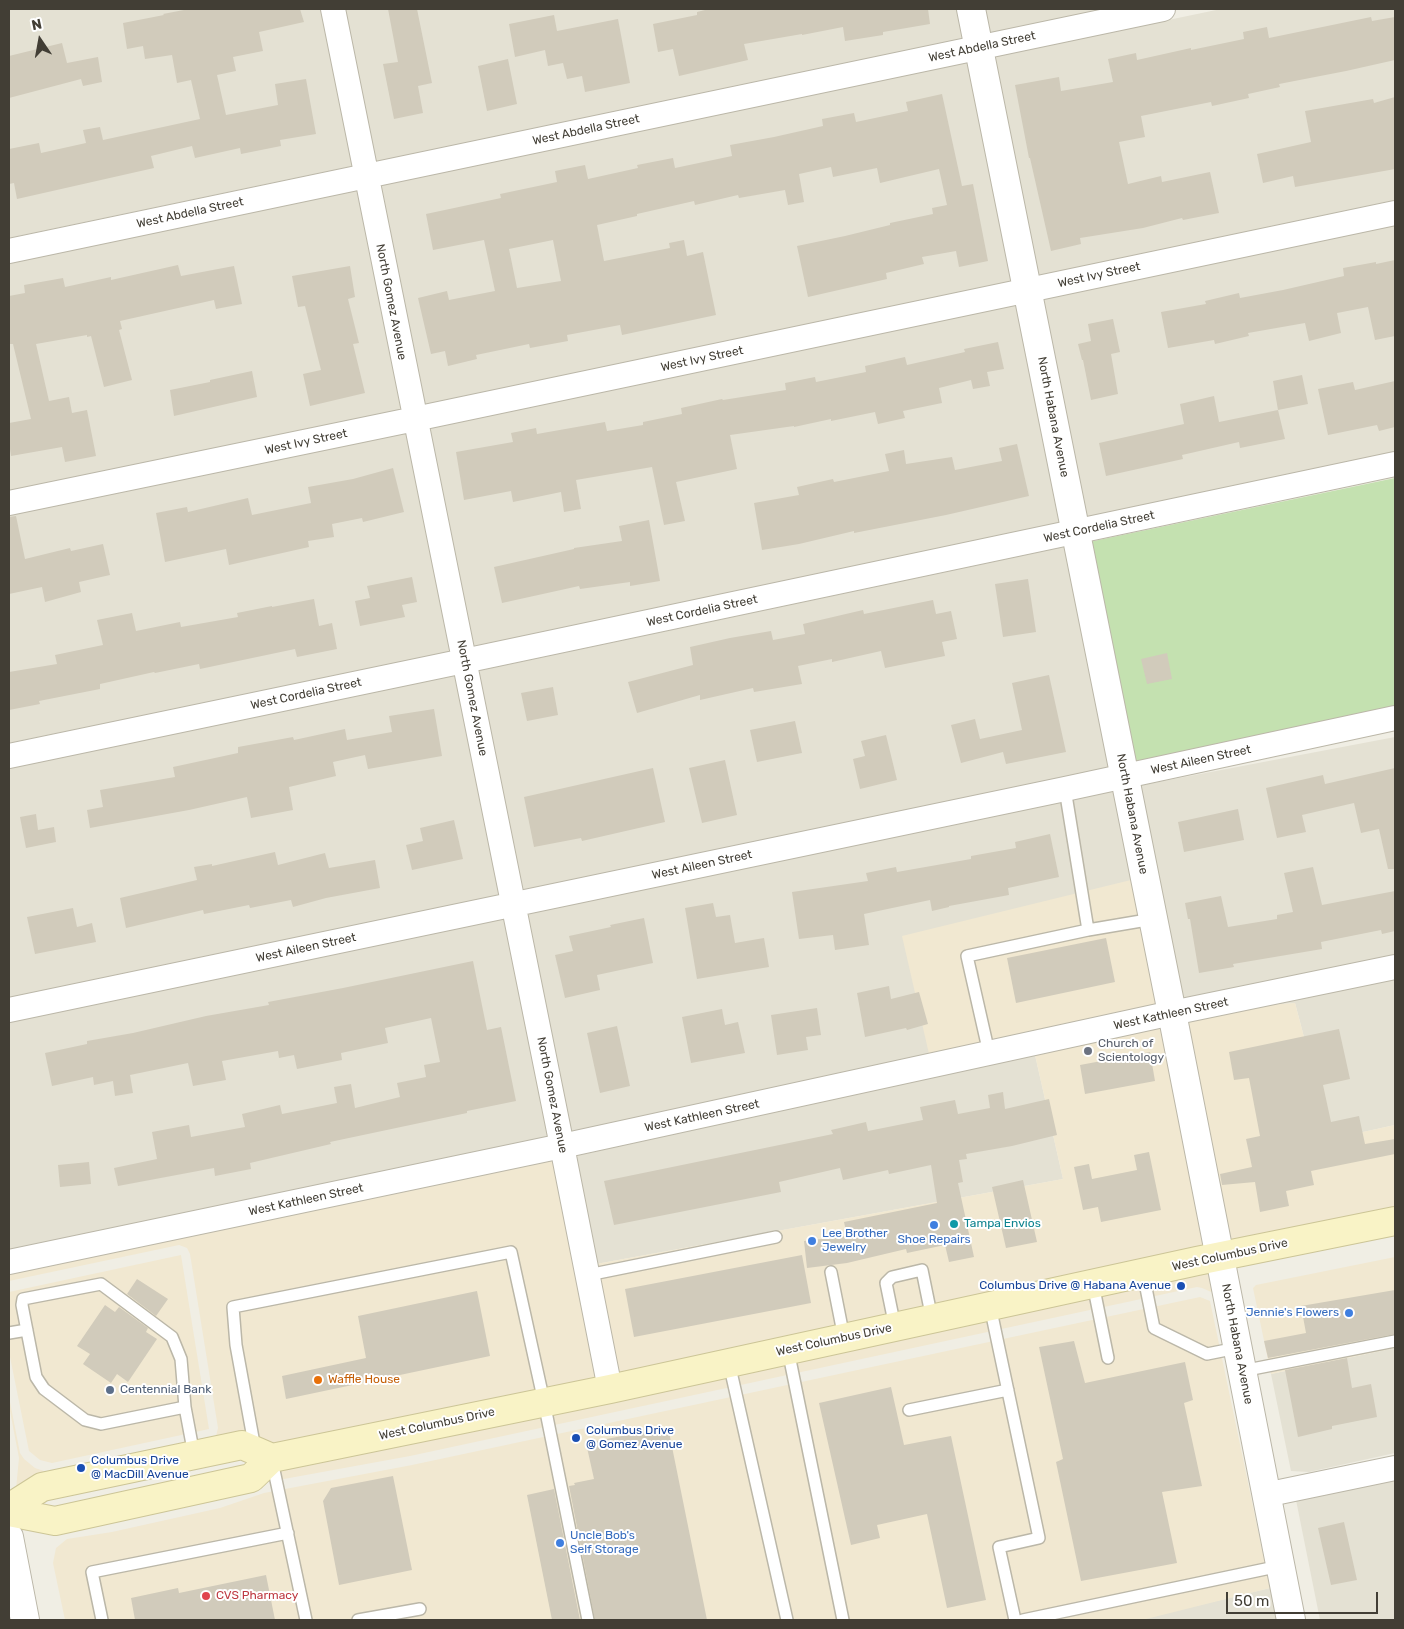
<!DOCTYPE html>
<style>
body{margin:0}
#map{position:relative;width:1404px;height:1629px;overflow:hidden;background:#f0eee4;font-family:Rubik,sans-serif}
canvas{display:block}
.frame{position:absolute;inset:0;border:10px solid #423e35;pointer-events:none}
.north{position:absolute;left:15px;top:15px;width:50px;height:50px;-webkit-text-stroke:4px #fff;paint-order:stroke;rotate:348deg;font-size:14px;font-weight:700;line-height:20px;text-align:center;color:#423e35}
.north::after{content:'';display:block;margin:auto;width:18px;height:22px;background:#423e35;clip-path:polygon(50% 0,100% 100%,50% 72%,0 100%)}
.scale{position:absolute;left:1226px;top:1592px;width:152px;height:22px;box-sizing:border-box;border:2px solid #423e35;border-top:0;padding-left:6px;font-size:15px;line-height:18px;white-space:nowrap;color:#423e35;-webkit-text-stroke:4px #fff;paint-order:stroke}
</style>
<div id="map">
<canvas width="1404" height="1629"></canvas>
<div class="frame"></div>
<div class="north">N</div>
<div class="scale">50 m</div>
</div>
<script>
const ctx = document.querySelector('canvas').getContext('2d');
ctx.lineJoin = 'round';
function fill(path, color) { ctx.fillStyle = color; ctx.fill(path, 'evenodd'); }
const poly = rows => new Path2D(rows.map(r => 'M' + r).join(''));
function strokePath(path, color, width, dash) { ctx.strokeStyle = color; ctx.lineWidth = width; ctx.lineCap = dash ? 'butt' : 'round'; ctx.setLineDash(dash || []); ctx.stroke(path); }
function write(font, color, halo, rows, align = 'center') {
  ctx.font = font + ' Rubik,sans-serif'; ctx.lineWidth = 4; ctx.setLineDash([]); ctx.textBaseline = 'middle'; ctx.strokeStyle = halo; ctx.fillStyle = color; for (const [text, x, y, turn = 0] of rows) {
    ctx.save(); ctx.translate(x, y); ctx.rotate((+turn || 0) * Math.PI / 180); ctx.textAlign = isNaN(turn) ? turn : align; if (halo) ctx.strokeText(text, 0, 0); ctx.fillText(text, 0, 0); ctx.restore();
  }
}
fill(poly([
 [15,9,322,9,353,166,9,238,9,10],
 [343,9,960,9,966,38,374,162],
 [982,9,1105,9,987,34],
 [1221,9,1395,9,1395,200,1036,277,991,57],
 [971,61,1015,281,423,406,378,185],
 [358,190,402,410,9,491,9,263],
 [1395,225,1395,452,1084,519,1040,300],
 [1020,304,1063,523,472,647,427,429],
 [407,433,452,652,9,743,9,515],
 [1068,546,1112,767,521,891,477,671],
 [457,675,501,895,9,998,9,768],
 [1395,737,1395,955,1180,1000,1137,786],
 [1117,790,1135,879,929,1054,570,1133,526,914],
 [506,918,550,1137,9,1250,9,1022],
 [1395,979,1395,1125,1331,1139,1295,1003,1268,1005],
 [1035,1055,1063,1179,596,1264,575,1156],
 [1395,1348,1395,1453,1309,1472,1291,1471,1271,1374],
 [1395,1476,1395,1620,1320,1620,1296,1500],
 [1270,1588,1277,1620,1142,1620,1141,1619]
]), '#e4e1d3');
fill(poly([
 [1135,879,1160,1004,929,1054,902,936],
 [1295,1003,1331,1139,1395,1125,1395,1209,1228,1243,1185,1023,1268,1005],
 [1165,1027,1207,1247,618,1375,596,1264,1063,1179,1035,1055],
 [554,1160,597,1379,275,1445,272,1442,269,1444,212,1439,216,1436,218,1428,190,1254,187,1248,179,1245,9,1281,9,1274],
 [181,1255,209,1429,52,1463,40,1460,29,1451,9,1352,9,1292],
 [1395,1257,1395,1348,1271,1374,1253,1288,1256,1285],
 [1212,1270,1216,1294,1202,1288,1197,1287,410,1456,262,1483,280,1468],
 [1200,1297,1210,1301,1270,1588,1142,1620,65,1620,53,1563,56,1548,67,1539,112,1532,220,1508,264,1493,412,1465],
 [9,1397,20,1453,24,1459,35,1468,50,1473,16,1489,19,1458,9,1406]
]), '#f1e8d1');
fill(poly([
 [1395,478,1395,706,1133,763,1089,542]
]), '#c4e1b0');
fill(poly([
 [189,9,300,9,304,22,259,32,263,51,233,57,236,71,217,75,226,115,278,105,275,84,306,79,316,134,280,140,281,146,241,154,240,148,195,158,192,146,151,156,154,168,17,199,14,183,9,184,9,149,39,143,41,153,86,143,83,130,100,127,103,140,200,119,191,80,177,83,172,55,145,59,143,46,127,49,123,23,164,15,163,14],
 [388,9,417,9,432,83,418,86,423,113,394,119,383,64,398,62],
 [709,9,928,9,930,24,883,32,883,35,845,41,843,27,802,35,802,34,744,44,748,60,679,76,673,49,658,52,653,24,697,15,697,12],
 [554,15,557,31,618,19,630,83,585,92,582,76,567,79,563,63,548,66,545,50,515,57,509,24],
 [1371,17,1372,21,1395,17,1395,60,1346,71,1279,84,1280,87,1248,94,1249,98,1212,106,1211,102,1141,116,1145,137,1119,142,1128,184,1161,176,1162,182,1210,172,1219,213,1183,220,1182,218,1143,228,1080,238,1081,244,1051,251,1030,158,1029,158,1015,85,1059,77,1061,91,1113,82,1108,59,1136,53,1137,60,1191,48,1191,50,1244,39,1243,32,1267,27,1269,38],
 [62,43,67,63,98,57,102,82,83,86,81,79,9,98,9,56],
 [508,59,517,104,487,111,478,66],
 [942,94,962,186,973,184,988,261,959,267,956,251,922,257,924,264,886,273,887,279,808,297,797,246,845,236,890,225,890,223,933,214,932,208,947,205,939,169,880,183,877,168,833,177,831,167,799,174,804,202,788,205,785,190,739,198,738,195,695,205,694,201,637,214,637,216,597,225,604,261,670,248,669,243,684,240,687,256,703,252,716,315,622,335,620,325,567,335,568,341,530,348,529,344,476,355,477,359,448,366,445,351,431,354,418,298,447,291,449,300,495,291,484,240,433,250,426,214,501,198,500,194,557,182,555,171,585,165,588,179,638,168,637,165,673,158,675,168,732,156,730,145,774,137,823,126,822,119,854,113,856,122,908,111,906,102],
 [553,240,561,281,517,288,509,249],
 [1395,97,1395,169,1295,187,1293,176,1263,183,1257,154,1311,142,1305,111,1373,99,1374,103],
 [1395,260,1395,336,1375,340,1368,307,1337,313,1341,333,1309,341,1305,323,1248,333,1249,336,1215,344,1214,340,1168,348,1161,312,1206,304,1205,301,1239,293,1240,298,1283,290,1344,276,1343,268,1376,262,1376,264],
 [178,265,181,276,234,266,242,304,216,309,214,300,120,321,122,329,119,330,132,380,104,387,91,336,87,337,87,335,36,344,49,401,69,397,72,413,87,410,96,456,65,462,62,447,11,456,9,442,9,423,31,419,13,344,9,344,9,296,25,293,24,285,63,278,65,287,111,277,111,280],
 [350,266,355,297,348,299,359,343,353,344,365,393,310,406,303,374,321,370,305,306,298,307,292,276],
 [1113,319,1120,352,1111,354,1118,394,1091,400,1083,360,1082,360,1078,344,1091,341,1088,324],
 [998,342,1004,369,987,372,990,386,973,389,971,380,939,388,942,403,903,411,905,418,878,424,875,412,831,421,831,419,794,427,794,426,730,435,737,469,676,482,685,521,664,525,652,467,576,480,581,509,564,512,561,492,513,502,511,491,464,500,456,452,513,442,511,433,536,428,537,434,605,422,607,431,643,425,643,422,682,414,681,408,722,399,723,400,786,390,785,383,815,377,816,382,866,372,865,366,905,357,907,365,965,352,964,349],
 [252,371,257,397,174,416,170,390,210,382,210,380],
 [1302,375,1308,404,1278,410,1285,439,1240,448,1239,442,1182,455,1183,459,1106,476,1099,443,1184,424,1180,404,1214,396,1219,422,1278,410,1273,381],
 [1395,381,1395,427,1379,431,1377,425,1328,435,1318,389,1353,382,1355,390],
 [1017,444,1029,496,946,515,854,533,854,531,799,544,762,550,754,503,799,495,797,487,833,479,834,482,889,471,885,454,904,450,906,464,952,457,955,470,1002,461,999,448],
 [393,468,404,512,363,522,362,518,332,524,334,537,308,541,309,547,229,565,226,549,165,562,156,513,187,507,188,512,248,498,252,515,311,503,308,487,353,479],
 [16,516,25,559,70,548,71,551,103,544,110,575,79,582,81,592,45,602,42,587,9,594,9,517],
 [649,520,660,581,630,586,630,582,580,589,579,586,502,603,494,567,574,549,574,548,622,541,619,526],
 [412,577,417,602,402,605,405,617,360,626,355,601,370,598,367,586],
 [1028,579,1036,632,1003,637,995,584],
 [314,599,319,626,332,623,337,649,297,657,295,649,200,669,199,664,155,673,154,672,100,684,100,689,39,701,40,704,9,710,9,672,57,664,55,655,103,645,97,620,132,613,136,631,180,622,181,627,238,617,237,613,272,606,272,607],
 [933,600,936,614,951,611,957,639,942,642,945,656,885,668,881,651,832,662,832,659,798,666,802,684,754,692,753,688,700,700,700,695,637,713,628,682,693,665,690,647,730,638,771,631,773,640,805,634,803,624,863,610,864,614],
 [1167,653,1172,679,1147,684,1141,659],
 [1049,675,1066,752,1006,764,1003,752,961,763,951,725,975,719,980,739,1022,730,1012,683],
 [553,687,558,715,527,721,521,693],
 [434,709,442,756,368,769,365,755,333,762,336,776,289,787,293,810,251,818,247,797,189,810,90,828,87,810,103,807,100,790,175,777,173,767,238,753,238,747,293,737,294,740,345,729,347,740,392,732,389,716],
 [795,721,802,753,757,762,750,730],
 [886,735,897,780,860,789,853,759,865,756,861,741],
 [725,760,737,815,702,823,689,768],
 [653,768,665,822,582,841,581,838,534,847,524,797],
 [1395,768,1395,869,1388,869,1379,829,1361,833,1354,803,1302,815,1306,832,1277,838,1266,788,1323,775,1325,784],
 [1238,809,1244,840,1184,852,1178,822],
 [36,814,38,830,54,827,56,842,26,848,20,817],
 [454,820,463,859,412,870,406,845,423,841,420,828],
 [1050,834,1059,877,1008,888,1009,895,949,906,949,907,932,911,930,900,864,914,869,945,835,950,833,935,799,939,792,892,868,881,866,873,896,867,897,872,971,859,971,856,1016,848,1015,842],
 [275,852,278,865,325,853,329,868,375,860,380,888,326,898,293,907,291,900,250,908,249,905,204,914,203,910,126,928,120,898,197,880,194,867,212,864,212,866],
 [1313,867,1322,905,1395,891,1395,931,1382,934,1381,930,1321,942,1322,949,1233,964,1234,967,1199,973,1190,919,1188,919,1185,903,1221,896,1228,927,1277,919,1277,915,1293,912,1284,873],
 [713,903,716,917,730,915,735,943,764,938,769,967,697,979,685,908],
 [73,908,77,927,92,923,96,942,35,954,27,917],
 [644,918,653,963,597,975,600,990,565,998,555,955,573,951,569,936,611,927,610,925],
 [1106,938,1115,982,1016,1003,1007,958],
 [473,961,487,1030,501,1027,516,1101,467,1111,467,1113,330,1142,331,1144,250,1163,251,1169,215,1176,214,1168,118,1186,114,1168,157,1159,152,1132,189,1125,191,1137,245,1127,242,1114,280,1105,282,1114,337,1103,334,1087,351,1084,355,1108,400,1097,397,1083,426,1077,424,1065,440,1062,431,1018,385,1028,388,1043,341,1053,342,1060,297,1069,294,1055,279,1058,278,1051,222,1061,226,1080,193,1086,188,1063,130,1075,133,1093,115,1096,113,1081,94,1085,93,1077,52,1086,45,1053,87,1044,87,1041,133,1033,206,1016,269,1005,268,1002,343,988],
 [889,986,891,999,919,992,928,1024,907,1030,906,1028,865,1037,857,993],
 [817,1008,821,1035,806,1037,808,1050,777,1055,771,1015],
 [722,1009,725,1025,738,1022,745,1053,691,1063,682,1017],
 [617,1026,630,1086,600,1093,587,1033],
 [1339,1029,1350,1079,1323,1085,1331,1122,1359,1116,1365,1144,1395,1139,1395,1154,1311,1171,1314,1185,1286,1191,1289,1206,1260,1212,1255,1182,1222,1185,1220,1174,1252,1167,1246,1139,1260,1136,1249,1078,1234,1080,1229,1052],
 [1150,1052,1155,1081,1085,1094,1080,1065],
 [1003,1092,1005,1109,1049,1099,1057,1135,1012,1146,966,1154,967,1159,959,1160,963,1182,958,1183,974,1257,949,1262,945,1245,907,1253,906,1249,847,1263,807,1268,804,1241,847,1236,844,1222,937,1203,931,1165,889,1174,888,1170,843,1180,840,1168,779,1182,781,1192,614,1225,604,1181,833,1134,831,1130,866,1122,868,1131,923,1120,920,1107,955,1100,958,1114,990,1108,988,1095],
 [1149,1152,1161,1210,1101,1222,1098,1207,1083,1210,1074,1167,1089,1164,1092,1179,1137,1170,1134,1155],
 [89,1162,91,1184,60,1187,58,1165],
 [1023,1180,1037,1242,1006,1248,992,1187],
 [802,1255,811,1303,634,1337,625,1289],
 [137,1279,168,1299,156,1316,127,1294],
 [1395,1290,1395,1334,1268,1358,1264,1341,1306,1333,1301,1306],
 [477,1291,490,1356,286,1399,282,1376,366,1358,358,1316],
 [105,1305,115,1312,119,1307,148,1328,146,1332,157,1339,128,1382,117,1374,111,1383,83,1364,90,1354,77,1346],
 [1074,1341,1085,1383,1185,1362,1193,1400,1184,1403,1202,1486,1162,1492,1177,1563,1081,1581,1056,1462,1063,1459,1039,1347],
 [1347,1358,1352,1388,1371,1384,1377,1417,1332,1426,1332,1429,1298,1437,1285,1370],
 [891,1387,904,1445,951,1436,986,1600,947,1608,927,1514,877,1525,880,1538,851,1545,819,1403],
 [668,1427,707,1620,595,1620,569,1486,575,1485,574,1483,594,1479,586,1443],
 [393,1476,412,1570,339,1585,323,1501,331,1488],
 [554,1489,580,1620,552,1620,527,1495],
 [1344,1522,1357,1580,1331,1585,1318,1528],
 [266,1575,275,1620,135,1620,131,1598,178,1588,179,1593]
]), '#d1cbbb');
const service = poly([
 [1065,789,1088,930],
 [989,1053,967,956,1088,930,1153,919],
 [831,1272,844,1338],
 [1143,1273,1154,1328,1207,1354,1237,1348],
 [588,1275,776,1237],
 [1093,1284,1108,1358],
 [990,1306,1039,1538,999,1547,1015,1620],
 [895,1327,886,1283,892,1277,922,1270,932,1319],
 [9,1333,27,1330],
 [788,1350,843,1620],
 [729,1363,787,1620],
 [1242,1371,1395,1341],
 [185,1407,101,1424,85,1420,44,1389,36,1377,22,1305,23,1299,101,1284,172,1337,181,1359,185,1407,194,1455],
 [909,1410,1008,1390],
 [255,1449,236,1345,233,1307,511,1252,544,1402,588,1620],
 [272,1461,306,1620],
 [102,1620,92,1572,288,1533],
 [358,1620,420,1609],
 [1023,1620,1280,1566]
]);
const minor = poly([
 [333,9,562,1146,610,1389],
 [9,251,1163,9],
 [9,503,415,419,1395,213],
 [9,756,464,661,1395,464],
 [9,1010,1065,789,1395,718],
 [9,1262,562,1146,1172,1013,1395,967],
 [1265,1495,1395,1468]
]);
const tertiary = poly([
 [971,9,1172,1013,1291,1620],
 [9,1537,25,1620]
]);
const secondary = poly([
 [9,1508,42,1487,242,1445,272,1458],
 [9,1512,55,1521,251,1478,272,1458,610,1389,1197,1261,1395,1221]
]);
strokePath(service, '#bbb7a8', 14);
strokePath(minor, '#bbb7a8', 26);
strokePath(tertiary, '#bbb7a8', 30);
strokePath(secondary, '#ccc597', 30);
strokePath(service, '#fff', 11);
strokePath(minor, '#fff', 24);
strokePath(tertiary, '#fff', 28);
strokePath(secondary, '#f9f3c6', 28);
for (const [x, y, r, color] of [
 [1088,1051,5,"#6b7280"],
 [954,1224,5,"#0f9aa8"],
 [934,1225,5,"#3f7fe0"],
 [812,1241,5,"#3f7fe0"],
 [1181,1286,5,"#1a4fb4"],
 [1349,1313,5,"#3f7fe0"],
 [318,1380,5,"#e8710a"],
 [110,1390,5,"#5c6f8a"],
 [576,1438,5,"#1a4fb4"],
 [81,1468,5,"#1a4fb4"],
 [560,1543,5,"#3f7fe0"],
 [206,1596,5,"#e0444e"]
]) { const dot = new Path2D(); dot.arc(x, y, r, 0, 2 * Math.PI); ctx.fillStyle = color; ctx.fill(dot); strokePath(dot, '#fff', 2); }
write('12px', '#423e35', '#fff', [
 ["West Abdella Street",982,47,-12],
 ["West Abdella Street",586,130,-12],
 ["West Abdella Street",190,213,-12],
 ["West Ivy Street",1099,275,-12],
 ["North Gomez Avenue",391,302,79],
 ["West Ivy Street",702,359,-12],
 ["North Habana Avenue",1053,417,79],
 ["West Ivy Street",306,442,-12],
 ["West Cordelia Street",1099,527,-12],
 ["West Cordelia Street",702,611,-12],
 ["West Cordelia Street",306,694,-12],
 ["North Gomez Avenue",472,698,79],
 ["West Aileen Street",1201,760,-12],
 ["North Habana Avenue",1132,814,79],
 ["West Aileen Street",702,865,-12],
 ["West Aileen Street",306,948,-12],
 ["West Kathleen Street",1171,1014,-12],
 ["North Gomez Avenue",552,1095,79],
 ["West Kathleen Street",702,1116,-12],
 ["West Kathleen Street",306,1200,-12],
 ["West Columbus Drive",1230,1255,-12],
 ["West Columbus Drive",834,1340,-12],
 ["North Habana Avenue",1237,1344,79],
 ["West Columbus Drive",437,1424,-12]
]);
write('12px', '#5b616d', '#fff', [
 ["Church of",1098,1044],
 ["Scientology",1098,1058]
], 'left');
write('12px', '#0d838f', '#fff', [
 ["Tampa Envios",964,1224]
], 'left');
write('12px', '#366cbe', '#fff', [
 ["Lee Brother",822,1234],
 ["Jewelry",822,1248],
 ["Shoe Repairs",934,1240,"center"],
 ["Jennie's Flowers",1339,1313,"right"],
 ["Uncle Bob's",570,1536],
 ["Self Storage",570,1550]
], 'left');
write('12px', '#164399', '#fff', [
 ["Columbus Drive @ Habana Avenue",1171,1286,"right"],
 ["Columbus Drive",586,1431],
 ["@ Gomez Avenue",586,1445],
 ["Columbus Drive",91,1461],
 ["@ MacDill Avenue",91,1475]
], 'left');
write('12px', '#c56008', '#fff', [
 ["Waffle House",328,1380]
], 'left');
write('12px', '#4e5e75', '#fff', [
 ["Centennial Bank",120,1390]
], 'left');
write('12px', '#be3a42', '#fff', [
 ["CVS Pharmacy",216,1596]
], 'left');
</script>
